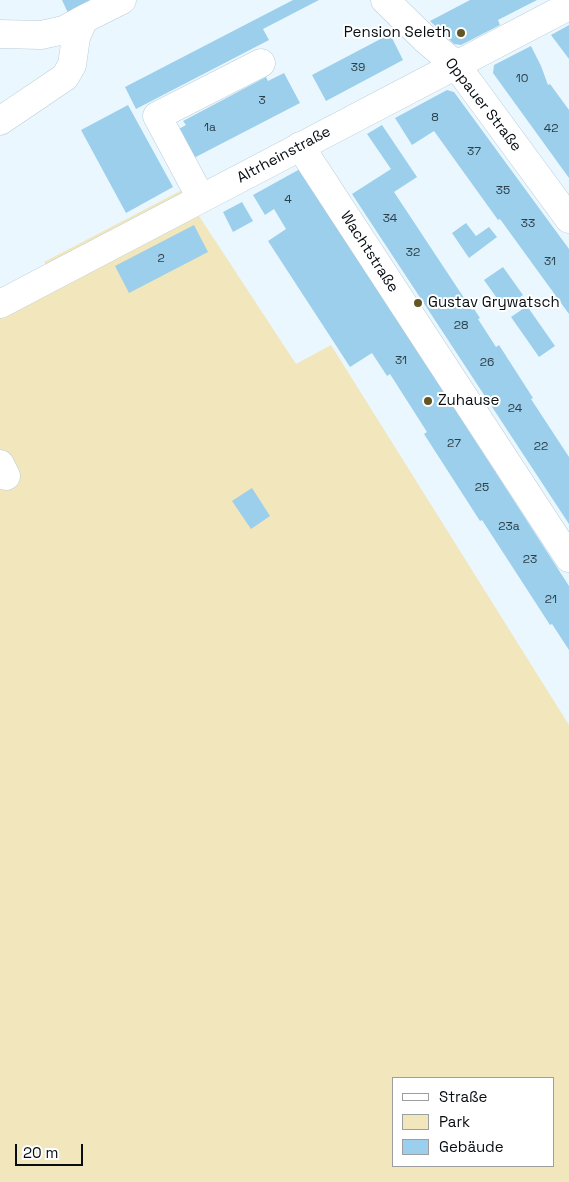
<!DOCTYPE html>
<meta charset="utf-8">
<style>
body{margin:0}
#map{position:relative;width:569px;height:1182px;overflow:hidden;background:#ebf7fe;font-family:"Space Grotesk",sans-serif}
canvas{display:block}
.legend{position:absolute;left:392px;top:1077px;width:162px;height:90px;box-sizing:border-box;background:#fff;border:1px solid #9c9ea0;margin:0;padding:6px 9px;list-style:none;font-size:15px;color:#070d11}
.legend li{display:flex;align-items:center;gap:10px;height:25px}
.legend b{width:25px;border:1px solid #9c9ea0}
.scale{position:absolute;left:15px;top:1144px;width:68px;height:22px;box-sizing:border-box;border:2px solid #070d11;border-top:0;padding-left:6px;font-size:15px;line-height:18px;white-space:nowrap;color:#070d11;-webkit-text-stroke:4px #fff;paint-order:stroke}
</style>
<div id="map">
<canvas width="569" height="1182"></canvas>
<ul class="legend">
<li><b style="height:6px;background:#fff"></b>Straße</li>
<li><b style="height:14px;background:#f1e6bc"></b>Park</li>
<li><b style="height:14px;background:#9ccfeb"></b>Gebäude</li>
</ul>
<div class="scale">20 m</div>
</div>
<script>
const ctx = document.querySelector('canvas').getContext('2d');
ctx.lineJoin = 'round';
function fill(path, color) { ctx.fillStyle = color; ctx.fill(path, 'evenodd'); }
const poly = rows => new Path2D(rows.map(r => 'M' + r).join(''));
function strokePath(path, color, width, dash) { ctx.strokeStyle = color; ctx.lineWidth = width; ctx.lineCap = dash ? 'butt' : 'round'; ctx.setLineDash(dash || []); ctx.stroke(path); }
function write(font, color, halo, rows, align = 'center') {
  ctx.font = font + ' "Space Grotesk",sans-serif'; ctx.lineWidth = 4; ctx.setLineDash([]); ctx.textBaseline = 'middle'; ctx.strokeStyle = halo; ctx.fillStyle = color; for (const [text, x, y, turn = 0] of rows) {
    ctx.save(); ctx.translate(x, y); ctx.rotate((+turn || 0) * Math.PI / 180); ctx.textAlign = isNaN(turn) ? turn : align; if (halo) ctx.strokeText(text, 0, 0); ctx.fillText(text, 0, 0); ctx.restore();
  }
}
fill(poly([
 [182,190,296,364,331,345,569,725,569,1182,0,1182,0,316,58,286,44,262],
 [393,1078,553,1078,553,1166,393,1166]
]), '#f1e6bc');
fill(poly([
 [62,0,93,0,68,13],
 [293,0,319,0,263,29,269,40,136,109,125,87],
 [470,0,537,0,498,20,500,25,461,45,454,44,430,21],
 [569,25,569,59,551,35],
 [390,34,403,60,326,101,312,75],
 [531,46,541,66,548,85,550,84,569,110,569,178,493,73,494,65],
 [284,73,300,103,190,160,175,131,186,125,183,121,266,77,268,81],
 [447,90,454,92,569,249,569,314,500,219,498,220,434,131,412,145,395,118],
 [128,105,173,187,126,213,81,130],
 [382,125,417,177,394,192,472,310,474,309,480,318,478,319,496,347,499,345,533,398,531,399,569,457,569,524,352,194,391,169,367,134],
 [300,169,569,586,569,650,552,624,550,625,482,520,480,521,424,434,427,432,390,374,387,376,372,353,350,367,268,241,286,229,274,209,265,215,253,195],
 [242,202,253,221,233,232,223,212],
 [466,223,476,236,489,227,497,237,469,258,452,233],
 [194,225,208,252,129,293,115,266],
 [503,267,523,295,504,308,484,280],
 [527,306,555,346,539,357,511,317],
 [252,488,270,516,251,529,232,501]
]), '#9ccfeb');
const minor = poly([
 [385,0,426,40,456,65,569,219],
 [0,34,41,35,64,30,84,19],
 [0,121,65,77,72,65,76,37,84,19,122,0],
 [300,146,569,558],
 [201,198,157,116,261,63],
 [0,304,569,6],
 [0,464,6,476]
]);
strokePath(minor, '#b9cdd8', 29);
strokePath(minor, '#fff', 28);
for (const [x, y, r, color] of [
 [461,33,5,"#635623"],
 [418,303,5,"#635623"],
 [428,401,5,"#635623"]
]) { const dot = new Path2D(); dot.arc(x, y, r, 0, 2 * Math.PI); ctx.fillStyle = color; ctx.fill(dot); strokePath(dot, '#fff', 2); }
write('12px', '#2c3e48', null, [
 ["39",358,68],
 ["10",522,79],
 ["3",262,101],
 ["8",435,118],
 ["1a",210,128],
 ["42",551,129],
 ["37",474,152],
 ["35",503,191],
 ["4",288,200],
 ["34",390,219],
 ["33",528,224],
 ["32",413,253],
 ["2",161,259],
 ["31",550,262],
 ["28",461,326],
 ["31",401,361],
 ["26",487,363],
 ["24",515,409],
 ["27",454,444],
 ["22",541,447],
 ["25",482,488],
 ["23a",509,527],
 ["23",530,560],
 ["21",551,600]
]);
write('15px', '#070d11', '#fff', [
 ["Pension Seleth",451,33,"right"],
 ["Gustav Grywatsch",428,303],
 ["Zuhause",438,401]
], 'left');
write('15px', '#070d11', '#fff', [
 ["Oppauer Straße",483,105,52],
 ["Altrheinstraße",284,155,-28],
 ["Wachtstraße",369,252,57]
]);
</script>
